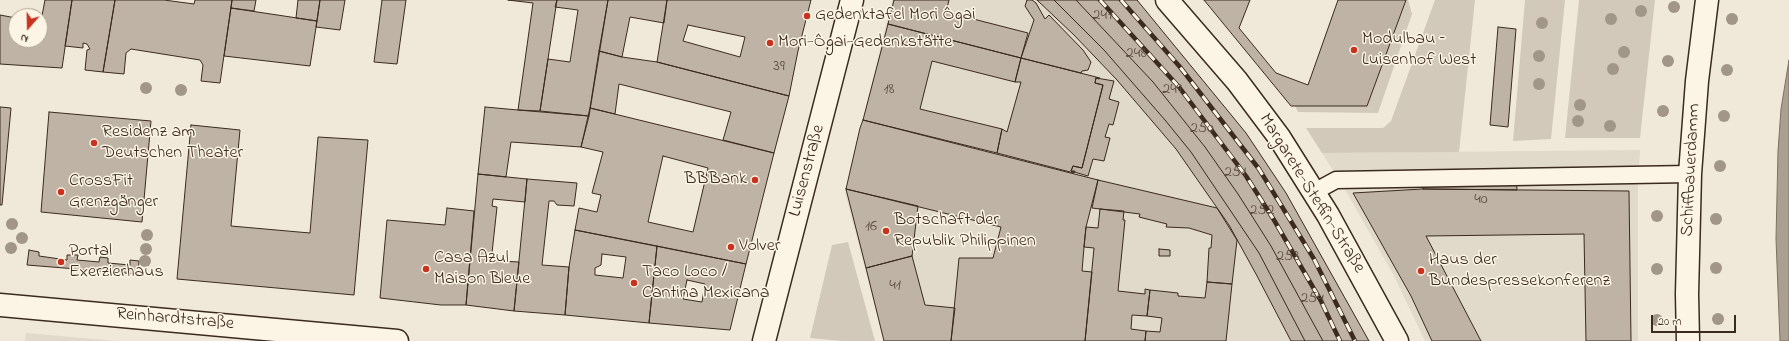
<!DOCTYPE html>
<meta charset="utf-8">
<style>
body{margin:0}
#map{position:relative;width:1789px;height:341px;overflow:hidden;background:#f0e9d9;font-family:"Indie Flower",sans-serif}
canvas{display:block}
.north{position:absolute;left:8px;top:8px;width:40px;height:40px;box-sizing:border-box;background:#fcf5e5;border:1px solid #afa495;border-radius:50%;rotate:200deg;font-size:11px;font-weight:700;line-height:16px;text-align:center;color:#3b2a1e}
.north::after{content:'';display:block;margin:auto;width:14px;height:18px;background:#c8321e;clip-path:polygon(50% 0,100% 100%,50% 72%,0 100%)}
.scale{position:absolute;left:1651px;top:315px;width:85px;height:18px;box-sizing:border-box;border:2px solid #3b2a1e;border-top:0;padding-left:5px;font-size:12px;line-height:14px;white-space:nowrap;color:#3b2a1e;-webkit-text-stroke:3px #fcf5e5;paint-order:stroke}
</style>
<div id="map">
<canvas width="1789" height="341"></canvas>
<div class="north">N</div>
<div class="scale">20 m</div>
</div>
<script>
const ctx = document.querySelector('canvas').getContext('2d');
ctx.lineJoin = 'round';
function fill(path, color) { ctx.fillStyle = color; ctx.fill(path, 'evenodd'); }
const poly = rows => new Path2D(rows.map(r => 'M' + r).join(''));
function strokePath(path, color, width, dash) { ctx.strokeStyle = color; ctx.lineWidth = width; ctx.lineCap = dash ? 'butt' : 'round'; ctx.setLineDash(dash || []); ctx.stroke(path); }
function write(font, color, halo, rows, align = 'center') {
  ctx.font = font + ' "Indie Flower",sans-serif'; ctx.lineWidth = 3; ctx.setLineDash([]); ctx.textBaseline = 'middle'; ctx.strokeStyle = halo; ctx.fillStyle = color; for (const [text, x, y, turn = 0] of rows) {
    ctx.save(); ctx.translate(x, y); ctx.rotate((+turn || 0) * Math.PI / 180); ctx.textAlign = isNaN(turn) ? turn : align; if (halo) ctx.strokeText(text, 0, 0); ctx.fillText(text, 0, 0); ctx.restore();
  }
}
fill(poly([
 [892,0,1037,0,1074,35,1117,80,1176,149,1229,225,1256,274,1291,341,884,341,845,193],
 [1640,150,1638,184,1638,341,1425,341,1393,274,1343,186,1322,153],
 [26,333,117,341,25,341]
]), '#e1d9c9');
fill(poly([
 [1406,0,1408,0,1412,14,1378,113,1298,112,1295,106,1367,106],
 [1435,0,1475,0,1459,152,1322,153,1306,128,1383,128,1391,121],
 [1525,0,1565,0,1551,139,1513,141],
 [1579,0,1655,0,1640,138,1565,138],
 [848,242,875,341,842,341,810,338,832,245]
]), '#d2c9ba');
const water = poly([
 [1789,60,1789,341,1780,341,1776,239,1778,151,1781,109,1789,60]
]);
fill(water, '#aaa091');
strokePath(water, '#7e7163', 1);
const building = poly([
 [45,0,72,0,62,68,0,64,0,15,16,18,16,40,40,40,40,21,41,21,45,0],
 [72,0,115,0,103,72,85,70,87,50,90,49,87,44,83,43,83,48,65,46,72,0],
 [115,0,164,0,194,4,195,0,232,0,220,83,201,81,203,65,200,60,131,49,126,53,124,74,103,72,115,0],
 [232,0,256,0,254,11,231,8,232,0],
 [298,0,320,0,317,21,296,18,298,0],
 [320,0,345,0,340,30,316,27,320,0],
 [382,0,406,0,397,64,374,62,382,0],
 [508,0,557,0,540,111,518,110,533,3,508,0],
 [557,0,608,0,589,116,540,111,548,59,570,62,578,10,555,7,557,0],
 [608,0,667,0,664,23,630,17,622,57,599,51,608,0],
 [667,0,811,0,798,51,789,96,657,62,667,0],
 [688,25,745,37,740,57,683,41,688,25],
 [894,0,949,0,946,12,1028,33,1021,58,888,24,894,0],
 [1027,0,1032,0,1036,3,1045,19,1049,15,1083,50,1091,62,1088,70,1082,71,1081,73,1021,58,1034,20,1025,6,1027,0],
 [1037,0,1137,0,1246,133,1286,193,1369,341,1291,341,1256,274,1229,225,1176,149,1117,80,1074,35,1037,0],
 [1204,0,1250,0,1239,28,1276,73,1308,85,1338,0,1406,0,1367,106,1291,106,1204,0],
 [231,8,317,21,310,66,224,56,231,8],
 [888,24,1021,58,1015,82,932,61,920,109,1002,129,997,153,863,120,888,24],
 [1498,27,1516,29,1508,127,1490,125,1498,27],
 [599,51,622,57,657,62,789,96,774,153,723,140,731,112,619,84,615,114,590,108,599,51],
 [1021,58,1100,78,1099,79,1096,78,1095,83,1103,85,1082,168,1073,166,1071,171,1075,171,1074,173,997,153,1002,129,1007,132,1021,82,1015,82,1021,58],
 [1096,78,1114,81,1109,99,1119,102,1113,125,1109,124,1105,137,1110,138,1104,161,1093,159,1088,176,1071,171,1073,166,1082,168,1103,85,1095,83,1096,78],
 [0,107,11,108,2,205,0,205,0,107],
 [485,107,518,110,589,116,581,147,511,142,506,177,478,174,485,107],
 [590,108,774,153,746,264,575,230,579,208,597,212,601,195,592,193,603,152,581,147,590,108],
 [663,156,708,168,693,232,648,222,663,156],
 [49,112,151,121,142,222,41,212,49,112],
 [863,120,1098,180,1086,227,1084,247,1082,271,1092,272,1085,341,951,341,959,258,993,258,1001,227,846,189,860,128,863,120],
 [191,125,240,130,231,226,310,233,318,137,368,140,354,295,177,279,191,125],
 [478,174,527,179,525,202,493,199,492,206,497,207,492,253,485,255,485,260,519,262,514,311,466,305,478,174],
 [1423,174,1516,174,1517,190,1423,189,1423,174],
 [527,179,577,183,574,206,557,205,554,201,549,201,542,265,569,267,565,315,514,311,527,179],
 [1098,180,1217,208,1237,240,1232,284,1207,282,1209,248,1211,248,1212,235,1189,228,1166,227,1167,224,1139,217,1140,214,1092,208,1098,180],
 [846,189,918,206,912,256,866,268,846,189],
 [1423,189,1629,191,1631,341,1586,341,1584,234,1426,236,1481,341,1432,341,1411,296,1353,193,1423,189],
 [447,208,474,211,466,305,441,305,380,298,387,220,445,225,447,208],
 [1100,209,1124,211,1123,220,1125,220,1118,291,1145,294,1145,289,1150,290,1147,316,1132,315,1131,329,1146,331,1145,341,1085,341,1094,248,1084,247,1086,227,1098,228,1100,209],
 [575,230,657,246,649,323,565,315,569,267,575,230],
 [602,254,626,257,623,278,595,275,595,268,601,265,602,254],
 [657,246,746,264,730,330,649,323,657,246],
 [687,280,705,284,702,302,683,299,687,280],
 [1159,249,1170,250,1170,256,1159,256,1159,249],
 [29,250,39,252,39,256,67,260,67,255,78,255,77,260,99,262,100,257,108,258,108,263,130,265,130,260,139,261,138,274,27,265,29,250],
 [912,256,925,305,955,308,951,341,884,341,866,268,912,256],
 [1207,282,1232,284,1226,341,1145,341,1146,331,1160,332,1162,318,1147,316,1150,290,1178,293,1178,296,1205,298,1207,282]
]);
fill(building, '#beb3a4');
strokePath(building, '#3b2a1e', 1);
const service = poly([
 [1314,192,1336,180,1690,174]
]);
const minor = poly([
 [1167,0,1237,81,1279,137,1328,215,1397,341],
 [1688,341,1687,294,1690,174,1697,81,1707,0]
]);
const tertiary = poly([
 [0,305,397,341],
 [764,341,852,0]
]);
strokePath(service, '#3b2a1e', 19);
strokePath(minor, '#3b2a1e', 25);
strokePath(tertiary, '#3b2a1e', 25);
strokePath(service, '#fcf5e5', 16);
strokePath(minor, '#fcf5e5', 22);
strokePath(tertiary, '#fcf5e5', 22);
strokePath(poly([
 [1054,0,1104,50,1165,120,1191,152,1259,253,1305,341],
 [1076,0,1153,82,1205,147,1238,194,1271,246,1323,341]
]), '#3b2a1e', 1);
const rail = poly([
 [1100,0,1179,87,1246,176,1274,220,1321,301,1340,341],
 [1121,0,1180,67,1259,169,1314,259,1355,341]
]);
strokePath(rail, '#3b2a1e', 4.5);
strokePath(rail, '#fcf5e5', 3, [9]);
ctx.fillStyle = '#a19688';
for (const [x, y] of [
 [1674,7],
 [1641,11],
 [1611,19],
 [1732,19],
 [1542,23],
 [1624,52],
 [1539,56],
 [1668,61],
 [1613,69],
 [1727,70],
 [1539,84],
 [146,88],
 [181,90],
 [1580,105],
 [1663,111],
 [1724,116],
 [1578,121],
 [1610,126],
 [1720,166],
 [1657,216],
 [1716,219],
 [12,224],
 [147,235],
 [22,238],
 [11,248],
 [146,249],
 [145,261],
 [1716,268],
 [1657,269],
 [1718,319],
 [1657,320]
]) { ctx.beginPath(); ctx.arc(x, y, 6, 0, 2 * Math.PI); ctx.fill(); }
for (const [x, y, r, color] of [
 [807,16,4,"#c8321e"],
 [770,43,4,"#c8321e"],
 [1354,50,4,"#c8321e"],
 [94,143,4,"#c8321e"],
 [755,180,4,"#c8321e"],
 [61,192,4,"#c8321e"],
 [886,231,4,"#c8321e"],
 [731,247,4,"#c8321e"],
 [61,262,4,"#c8321e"],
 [426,269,4,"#c8321e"],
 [1421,271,4,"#c8321e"],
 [634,283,4,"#c8321e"]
]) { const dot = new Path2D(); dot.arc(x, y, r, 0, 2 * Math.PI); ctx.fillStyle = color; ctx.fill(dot); strokePath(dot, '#fcf5e5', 1.5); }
write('16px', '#5c4c40', null, [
 ["247",1103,16],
 ["248",1136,54],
 ["39",779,67],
 ["18",889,90],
 ["249",1172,90],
 ["250",1202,129],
 ["251",1235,173],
 ["40",1481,200],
 ["252",1262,211],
 ["16",871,227],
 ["253",1288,257],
 ["41",895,286],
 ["254",1312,299]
]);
write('18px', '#3b2a1e', '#fcf5e5', [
 ["Gedenktafel Mori Ôgai",815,16],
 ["Modulbau –",1362,40],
 ["Luisenhof West",1362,61],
 ["Mori-Ôgai-Gedenkstätte",778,43],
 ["Residenz am",102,133],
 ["Deutschen Theater",102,154],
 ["BBBank",747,180,"right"],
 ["CrossFit",69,182],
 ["Grenzgänger",69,203],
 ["Botschaft der",894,221],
 ["Republik Philippinen",894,242],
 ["Volver",739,247],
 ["Portal",69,252],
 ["Exerzierhaus",69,273],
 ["Casa Azul",434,259],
 ["Maison Bleue",434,280],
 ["Haus der",1429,261],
 ["Bundespressekonferenz",1429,282],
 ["Taco Loco /",642,273],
 ["Cantina Mexicana",642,294]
], 'left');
write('18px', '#3b2a1e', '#fcf5e5', [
 ["Schiffbauerdamm",1692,170,-87],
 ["Luisenstraße",808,171,-75],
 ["Margarete-Steffin-Straße",1311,194,58],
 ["Reinhardtstraße",175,320,5]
]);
</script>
